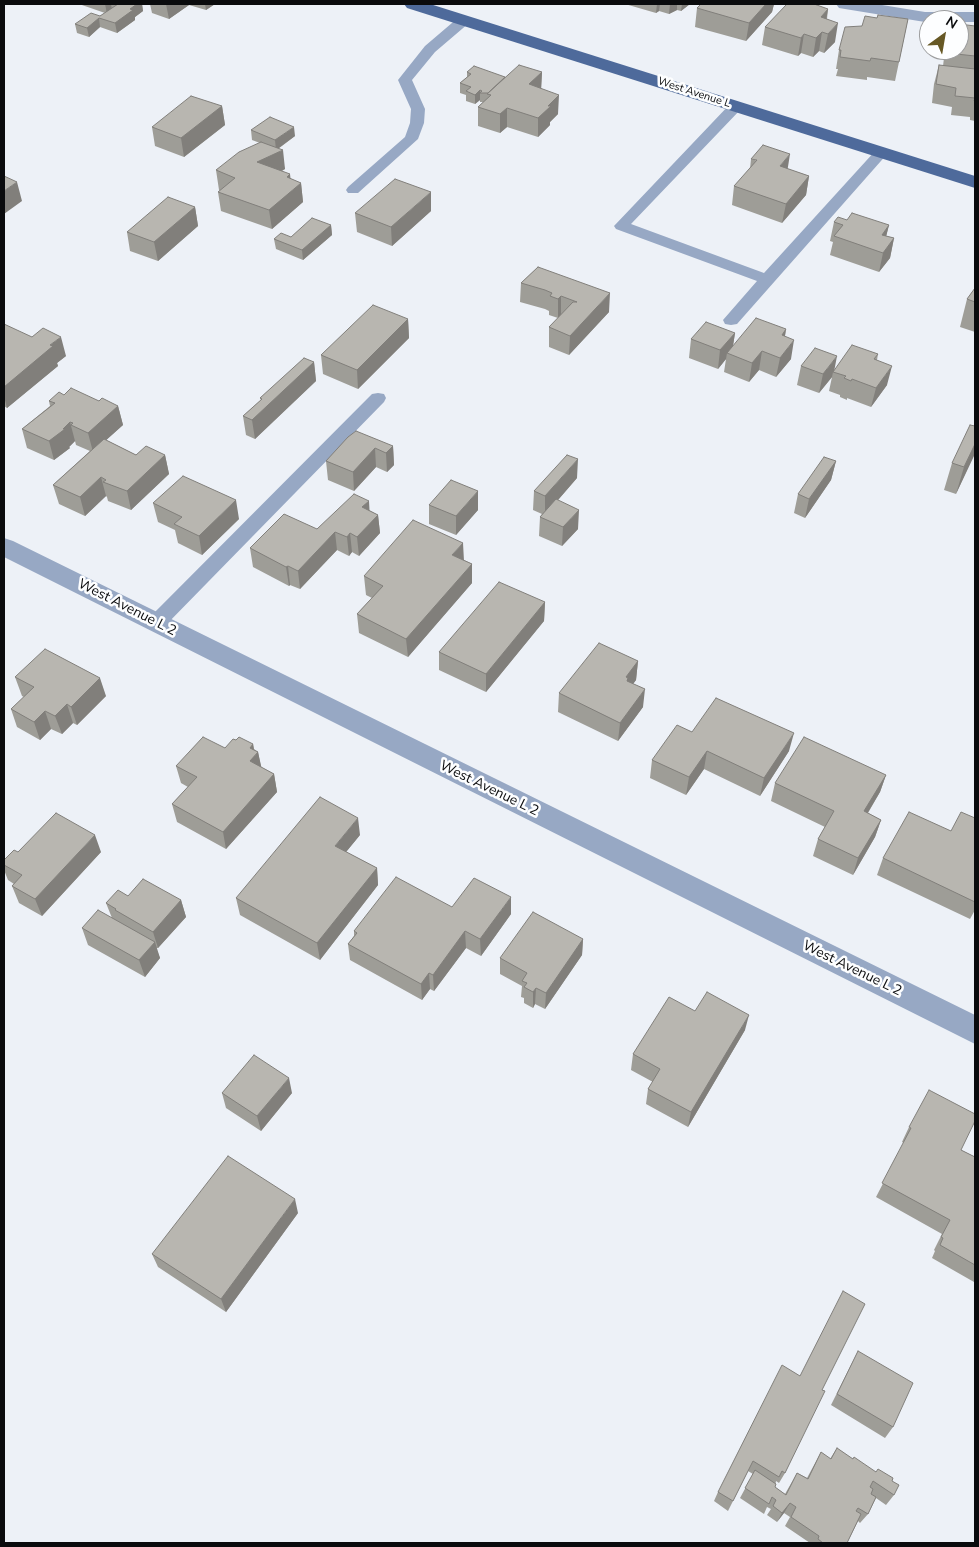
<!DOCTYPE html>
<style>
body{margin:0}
#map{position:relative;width:979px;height:1547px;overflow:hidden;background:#edf1f7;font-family:"Nunito Sans",sans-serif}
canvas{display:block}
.frame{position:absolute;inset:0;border:5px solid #0a0b0d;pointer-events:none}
.north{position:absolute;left:919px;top:10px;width:50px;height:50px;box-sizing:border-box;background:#fdfeff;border:1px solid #9c9d9e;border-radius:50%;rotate:32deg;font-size:14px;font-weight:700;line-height:20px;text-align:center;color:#0a0b0d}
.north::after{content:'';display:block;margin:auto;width:18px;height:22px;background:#665825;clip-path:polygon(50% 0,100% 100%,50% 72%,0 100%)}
</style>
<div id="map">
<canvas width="979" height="1547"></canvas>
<div class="frame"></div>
<div class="north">N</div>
</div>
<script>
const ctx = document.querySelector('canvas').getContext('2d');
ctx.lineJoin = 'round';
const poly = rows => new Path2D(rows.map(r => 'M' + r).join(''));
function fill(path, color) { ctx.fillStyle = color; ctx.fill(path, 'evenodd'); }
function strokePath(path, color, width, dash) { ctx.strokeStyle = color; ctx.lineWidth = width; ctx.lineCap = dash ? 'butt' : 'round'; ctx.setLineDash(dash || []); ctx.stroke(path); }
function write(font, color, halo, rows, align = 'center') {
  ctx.font = font + ' "Nunito Sans",sans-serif'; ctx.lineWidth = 5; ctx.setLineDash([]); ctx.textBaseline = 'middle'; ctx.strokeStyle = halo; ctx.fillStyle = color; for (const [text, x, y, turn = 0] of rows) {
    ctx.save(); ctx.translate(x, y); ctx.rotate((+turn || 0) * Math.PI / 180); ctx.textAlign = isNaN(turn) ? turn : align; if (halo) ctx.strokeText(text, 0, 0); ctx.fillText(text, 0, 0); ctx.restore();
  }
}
fill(poly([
 [464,16,471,20,469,23,435,52,412,80,425,109,424,123,418,139,358,193,348,193,346,190,348,187,405,137,410,123,411,109,398,80,425,46,459,17,464,16],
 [736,102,743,106,741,109,631,224,764,273,876,150,881,149,886,150,888,153,737,324,731,325,725,324,723,320,757,281,616,229,614,226,731,103,736,102],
 [378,393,384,394,386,398,384,402,163,628,156,630,149,628,147,623,149,618,372,394,378,393]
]), '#97a8c4');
fill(poly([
 [836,4,876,4,925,12,975,12,975,22,959,22,959,20,929,20,929,22,925,22,845,9,839,8,836,4],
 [4,538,13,541,975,1015,975,1044,4,557,4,538]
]), '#97a8c4');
fill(poly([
 [404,4,430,4,975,176,975,188,407,8,404,4]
]), '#4e6a9b');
fill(poly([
 [79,4,142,4,143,11,135,17,135,20,117,33,100,27,89,37,77,33,75,24,100,16,105,13],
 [150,4,215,4,206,10,189,5,169,19,152,13],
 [625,4,690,4,681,11,677,10,669,14,659,11,656,13],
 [701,4,774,4,772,12,746,41,695,27,697,8],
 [828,9,827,19,835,42,824,53,819,51,813,57,801,53,798,56,762,45,765,27],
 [877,18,908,19,895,81,867,77,867,80,836,76,838,69,836,69,839,50,862,26],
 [975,26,975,121,970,120,970,117,951,115,952,107,932,103,934,84,939,65,943,66,945,50,959,50],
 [467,72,505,77,542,72,541,89,558,114,550,122,550,125,538,137,507,127,500,133,478,126,478,107,483,102,480,102,480,100,475,104,466,101,466,95,460,93,460,83,467,77],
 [222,106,225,125,184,157,155,146,152,127],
 [251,130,295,136,278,149,285,169,282,171,291,179,301,183,303,202,272,229,221,211,218,192,220,190,219,190,216,170,260,143,252,140],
 [751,159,788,169,809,176,806,195,782,223,732,205,734,186,750,169],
 [195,207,198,226,158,261,130,251,127,232],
 [431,211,392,246,357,232,355,213],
 [847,220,889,225,886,236,894,238,890,258,879,272,830,255,833,242,830,241,834,222],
 [331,225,332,235,303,260,276,249,274,239,291,237],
 [538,267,609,312,569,355,549,347,549,327,558,318,549,315,549,311,545,309,520,302,521,283],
 [975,288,975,332,960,327,967,299],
 [408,319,409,338,358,389,323,374,321,355],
 [4,324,66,356,57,363,58,366,7,408,4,406],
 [786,329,785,336,791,359,776,377,759,370,749,382,724,372,726,359,718,369,689,358,691,339,735,333,733,346],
 [878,354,877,360,887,385,871,407,847,398,847,400,840,397,840,395,829,391,832,377,819,393,797,385,801,366,834,370],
 [314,362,316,381,255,439,246,435,243,416,261,400,260,398],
 [64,395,99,401,118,406,123,425,106,440,136,455,165,455,169,474,131,510,108,501,107,497,106,496,85,516,59,504,53,485,90,451,76,445,75,441,69,447,70,448,54,460,27,448,22,429,50,406,49,401],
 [975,426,975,452,956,494,944,490,952,463],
 [348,437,393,446,394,465,387,472,376,467,354,491,328,480,326,461],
 [836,461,831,480,805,518,794,513,798,494],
 [577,478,558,500,578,529,562,546,539,536,540,517,542,514,533,510,534,491],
 [369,501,369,510,378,515,380,533,359,556,352,552,349,556,337,550,300,589,290,585,289,586,253,567,250,548,317,529],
 [153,503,239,519,202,555,178,543,175,530,158,522],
 [429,505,478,510,456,535,429,524],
 [464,560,472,564,472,583,408,657,359,633,357,614,372,598,366,595,364,576],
 [545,602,544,621,486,692,439,670,439,652],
 [638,661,636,680,633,684,643,707,618,741,558,712,559,693],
 [15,677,106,696,77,725,73,723,62,734,51,729,40,740,17,727,11,709,24,697,22,696],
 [692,732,789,751,760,796,704,769,686,795,650,778,652,760],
 [236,740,253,744,254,749,258,752,261,767,274,774,277,792,226,849,177,822,172,804,188,787,181,783,176,766,225,748],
 [886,775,880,792,868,813,881,820,875,837,853,875,813,856,818,839,825,827,771,801,775,783],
 [975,818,975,910,970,919,877,875,883,858,951,831],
 [360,835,346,852,377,868,378,885,320,960,240,915,236,898],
 [18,852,101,852,42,916,19,903,12,886,14,884,8,880,4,870,4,860],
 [128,896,181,900,186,917,158,948,156,948,160,958,145,977,88,945,82,928,112,918,106,903],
 [452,907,511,914,481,956,466,948,434,991,430,989,422,1000,350,960,348,944,354,936,354,931],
 [583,939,582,955,545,1009,535,1004,533,1008,524,1003,524,998,521,997,522,986,500,974,500,958],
 [695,1011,745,1030,688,1127,646,1104,648,1089,653,1082,631,1070,633,1054],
 [222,1093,292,1093,261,1131,226,1108],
 [909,1127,961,1150,975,1157,975,1280,974,1282,932,1258,935,1251,934,1250,942,1234,876,1197,904,1143,902,1142],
 [298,1213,226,1312,158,1267,152,1254],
 [858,1351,893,1427,885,1438,831,1405],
 [822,1390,785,1473,779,1483,776,1481,775,1487,785,1494,797,1473,807,1478,821,1452,830,1459,837,1448,852,1459,892,1481,894,1495,886,1505,876,1498,868,1514,860,1523,858,1521,847,1543,810,1543,785,1526,790,1517,784,1513,777,1522,767,1515,771,1509,767,1507,764,1514,740,1498,753,1474,748,1471,728,1511,714,1501,718,1492]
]), '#9e9d97');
fill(poly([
 [105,4,111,4,112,10,107,14],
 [137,4,142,4,143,11,135,17,135,20,117,33,115,23,130,9],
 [166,4,188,4,189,5,169,19],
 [205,4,215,4,206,10],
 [657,4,660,4,659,11,656,13],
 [670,4,677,4,677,10,669,14],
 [682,4,690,4,681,11],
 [766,4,774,4,772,12,746,41,749,23],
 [828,9,825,27,821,17],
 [99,18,100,27,89,37,87,28],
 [838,23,835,42,824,53,828,34],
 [822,32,819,51,813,57,816,38],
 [804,34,801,53,798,56,801,38],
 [542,72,541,91,529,84],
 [480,90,480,100,475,104,475,95],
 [559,95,558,114,550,122,550,125,538,137,538,118,548,106],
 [222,106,225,125,184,157,181,138],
 [507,108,507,127,500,133,500,114],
 [294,127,295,136,276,150,275,140],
 [283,150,285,169,260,181,257,162],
 [790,154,787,173,780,166],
 [290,174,292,191,301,183,303,202,272,229,269,210,287,177],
 [809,176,806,195,782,223,786,204],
 [17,182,22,201,4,214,4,191],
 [431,192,431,211,392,246,391,227],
 [195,207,198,226,158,261,154,242],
 [331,225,332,235,303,260,302,250],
 [889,225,884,245,882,235],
 [894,238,890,258,879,272,883,253],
 [610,293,609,312,569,355,570,336],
 [561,296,561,315,558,318,558,299],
 [408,319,409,338,358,389,357,370],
 [786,329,783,348,782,335],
 [735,333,732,352,727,353,726,359,718,369,720,350],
 [61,337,66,356,57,363,58,366,7,408,4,396,4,387,50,345],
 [794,340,791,359,776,377,780,358],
 [762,351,759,370,749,382,752,363],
 [837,356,834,372,833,372,832,377,819,393,823,374],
 [314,362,316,381,255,439,252,420],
 [892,366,887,385,871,407,876,388],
 [118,406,123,425,93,452,88,433],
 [70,422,75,441,69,447,70,448,54,460,49,441],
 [975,444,975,452,974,456,956,494,964,467],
 [393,446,394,465,387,472,386,453],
 [375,448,376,467,354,491,353,472],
 [165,455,169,474,131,510,127,491],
 [578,459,577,478,545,515,545,496],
 [836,461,831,480,805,518,809,499],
 [101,477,106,496,85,516,80,497],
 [478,491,478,510,456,535,456,516],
 [236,500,239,519,202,555,199,536],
 [369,501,370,519,362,507],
 [579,510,578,529,562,546,563,527],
 [378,515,380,533,359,556,357,537],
 [335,532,337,550,300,589,298,571],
 [350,533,352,552,349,556,347,537],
 [463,543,464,561,452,555],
 [472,564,472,583,408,657,406,639],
 [288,566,290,585,289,586,286,567],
 [545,602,544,621,486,692,486,674],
 [638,661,636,680,627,692,626,677],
 [100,678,106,696,77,725,71,707],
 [645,689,643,707,618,741,620,723],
 [67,704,73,723,62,734,55,716],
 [45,711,51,729,40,740,34,722],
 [794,733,789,751,760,796,764,778],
 [253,744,255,756,258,752,262,770,250,761,250,748],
 [707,751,704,769,686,795,689,777],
 [274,774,277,792,226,849,223,832],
 [886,775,880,792,858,829,864,811],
 [358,818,360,835,337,863,335,846],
 [881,820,875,837,853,875,858,858],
 [95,835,101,852,42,916,35,899],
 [377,868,378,885,320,960,317,943],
 [511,897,511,914,481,956,480,939],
 [181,900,186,917,158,948,153,932],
 [465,931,466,948,434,991,433,975],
 [583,939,582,955,545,1009,546,993],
 [155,942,160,958,145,977,139,960],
 [429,973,430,989,422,1000,421,984],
 [536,988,535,1004,533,1008,533,992],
 [749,1015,745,1030,688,1127,691,1112],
 [289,1078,292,1093,261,1131,257,1116],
 [295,1199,298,1213,226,1312,221,1299],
 [790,1503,784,1513,777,1522,782,1513]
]), '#817f7b');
const building = poly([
 [117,4,137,4,130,9,133,10,115,23,99,18,87,28,75,24,91,13,100,16,118,4,117,4],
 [701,4,766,4,749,23,697,8,701,4],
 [787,4,814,4,828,9,821,17,838,23,828,34,822,32,816,38,804,34,801,38,765,27,787,4],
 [878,15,908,19,899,62,871,58,870,61,840,57,841,50,839,50,845,27,862,26,865,16,877,18,878,15],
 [959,24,975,26,975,56,947,53,947,50,959,50,959,24],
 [519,65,542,72,529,84,559,95,548,106,551,106,538,118,507,108,500,114,478,107,491,95,487,94,519,65],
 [939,65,975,69,975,102,974,101,975,98,955,96,956,88,936,84,939,65],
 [474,66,505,77,488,93,480,93,482,91,480,90,475,95,466,91,471,87,460,83,471,74,467,72,474,66],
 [191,96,222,106,181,138,152,127,191,96],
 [270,117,294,127,275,140,251,130,270,117],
 [261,142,283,150,257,162,290,174,287,177,301,183,269,210,218,192,235,178,216,170,239,152,261,142],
 [763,145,790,154,780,166,809,176,786,204,734,186,757,160,751,159,763,145],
 [4,176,17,182,4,191,4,176],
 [395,179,431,192,391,227,355,213,395,179],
 [168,197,195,207,154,242,127,232,168,197],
 [852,213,889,225,882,235,894,238,883,253,834,236,843,225,834,222,838,217,847,220,852,213],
 [312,218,331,225,302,250,274,239,281,233,291,237,312,218],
 [538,267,610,293,570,336,549,327,573,302,577,302,561,296,558,299,550,296,552,293,545,290,521,283,538,267],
 [975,288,975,302,967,299,975,288],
 [373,305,408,319,357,370,321,355,373,305],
 [756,318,786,329,782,335,794,340,780,358,762,351,752,363,727,353,756,318],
 [706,322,735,333,720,350,691,339,706,322],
 [4,324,32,337,43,328,61,337,50,345,53,346,4,387,4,324],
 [852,345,878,354,874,359,892,366,876,388,852,379,851,381,844,378,846,376,833,372,852,345],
 [815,348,837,356,823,374,801,366,815,348],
 [304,358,314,362,252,420,243,416,262,399,260,398,304,358],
 [71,388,99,401,102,398,118,406,88,433,71,425,73,423,70,422,63,429,65,429,49,441,22,429,55,403,49,401,59,392,64,395,71,388],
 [970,425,975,426,975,444,964,467,952,463,970,425],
 [356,431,393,446,386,453,375,448,353,472,326,461,348,437,356,431],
 [104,439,136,455,146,446,165,455,127,491,103,482,106,480,101,477,80,497,53,485,104,439],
 [567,455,578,459,545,496,534,491,567,455],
 [824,457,836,461,809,499,798,494,824,457],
 [183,476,236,500,199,536,174,524,182,517,153,503,183,476],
 [451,480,478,491,456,516,429,505,451,480],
 [354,494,369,501,362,507,378,515,357,537,350,533,347,537,335,532,298,571,288,566,286,567,250,548,284,514,317,529,354,494],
 [556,499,579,510,563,527,540,517,556,499],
 [413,520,463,543,452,555,472,564,406,639,357,614,383,586,364,576,413,520],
 [499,582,545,602,486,674,439,652,499,582],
 [599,643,638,661,626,677,628,678,627,681,645,689,620,723,559,693,599,643],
 [45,649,100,678,71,707,67,704,55,716,45,711,34,722,11,709,34,687,15,677,45,649],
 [716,698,794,733,764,778,707,751,689,777,652,760,677,725,692,732,716,698],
 [203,737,225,748,233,739,236,740,239,737,253,744,250,748,258,752,250,761,274,774,223,832,172,804,197,777,176,766,203,737],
 [804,737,886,775,864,811,881,820,858,858,818,839,834,811,775,783,804,737],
 [320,797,358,818,335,846,377,868,317,943,236,898,320,797],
 [909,812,951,831,961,812,975,818,975,902,883,858,909,812],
 [56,813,95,835,35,899,12,886,22,875,4,865,4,860,14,850,18,852,56,813],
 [396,877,452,907,474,878,511,897,480,939,465,931,433,975,429,973,421,984,348,944,357,933,354,931,396,877],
 [143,879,181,900,153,932,115,910,116,909,106,903,118,890,128,896,143,879],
 [98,910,155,942,139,960,82,928,98,910],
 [533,912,583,939,546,993,536,988,533,992,524,987,527,983,522,981,527,973,500,958,533,912],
 [707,992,749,1015,691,1112,648,1089,660,1069,633,1054,669,997,695,1011,707,992],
 [254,1055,289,1078,257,1116,222,1093,254,1055],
 [929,1090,975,1114,975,1121,961,1150,975,1157,975,1265,940,1245,943,1238,941,1237,950,1220,882,1183,911,1128,909,1127,929,1090],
 [228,1156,295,1199,221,1299,152,1254,228,1156],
 [843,1291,865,1304,822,1390,825,1391,785,1473,782,1471,779,1477,753,1461,733,1501,718,1492,782,1365,800,1376,843,1291],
 [858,1351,913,1383,893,1427,837,1394,858,1351],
 [837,1448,853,1459,854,1457,876,1472,878,1469,893,1478,892,1481,899,1485,894,1495,873,1481,870,1487,873,1489,871,1494,876,1497,868,1514,858,1508,856,1511,861,1514,847,1543,823,1543,818,1539,819,1536,791,1517,796,1507,790,1503,782,1513,773,1506,776,1500,772,1497,769,1504,745,1488,755,1470,776,1484,775,1487,786,1495,797,1473,808,1479,821,1452,831,1459,837,1448]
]);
fill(building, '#b8b6b0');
strokePath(building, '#817f7b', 1);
write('11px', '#0a0b0d', '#fdfeff', [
 ["West Avenue L",694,93,18]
]);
write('14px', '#0a0b0d', '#fdfeff', [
 ["West Avenue L 2",127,608,27],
 ["West Avenue L 2",489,789,26],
 ["West Avenue L 2",852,969,26]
]);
</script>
